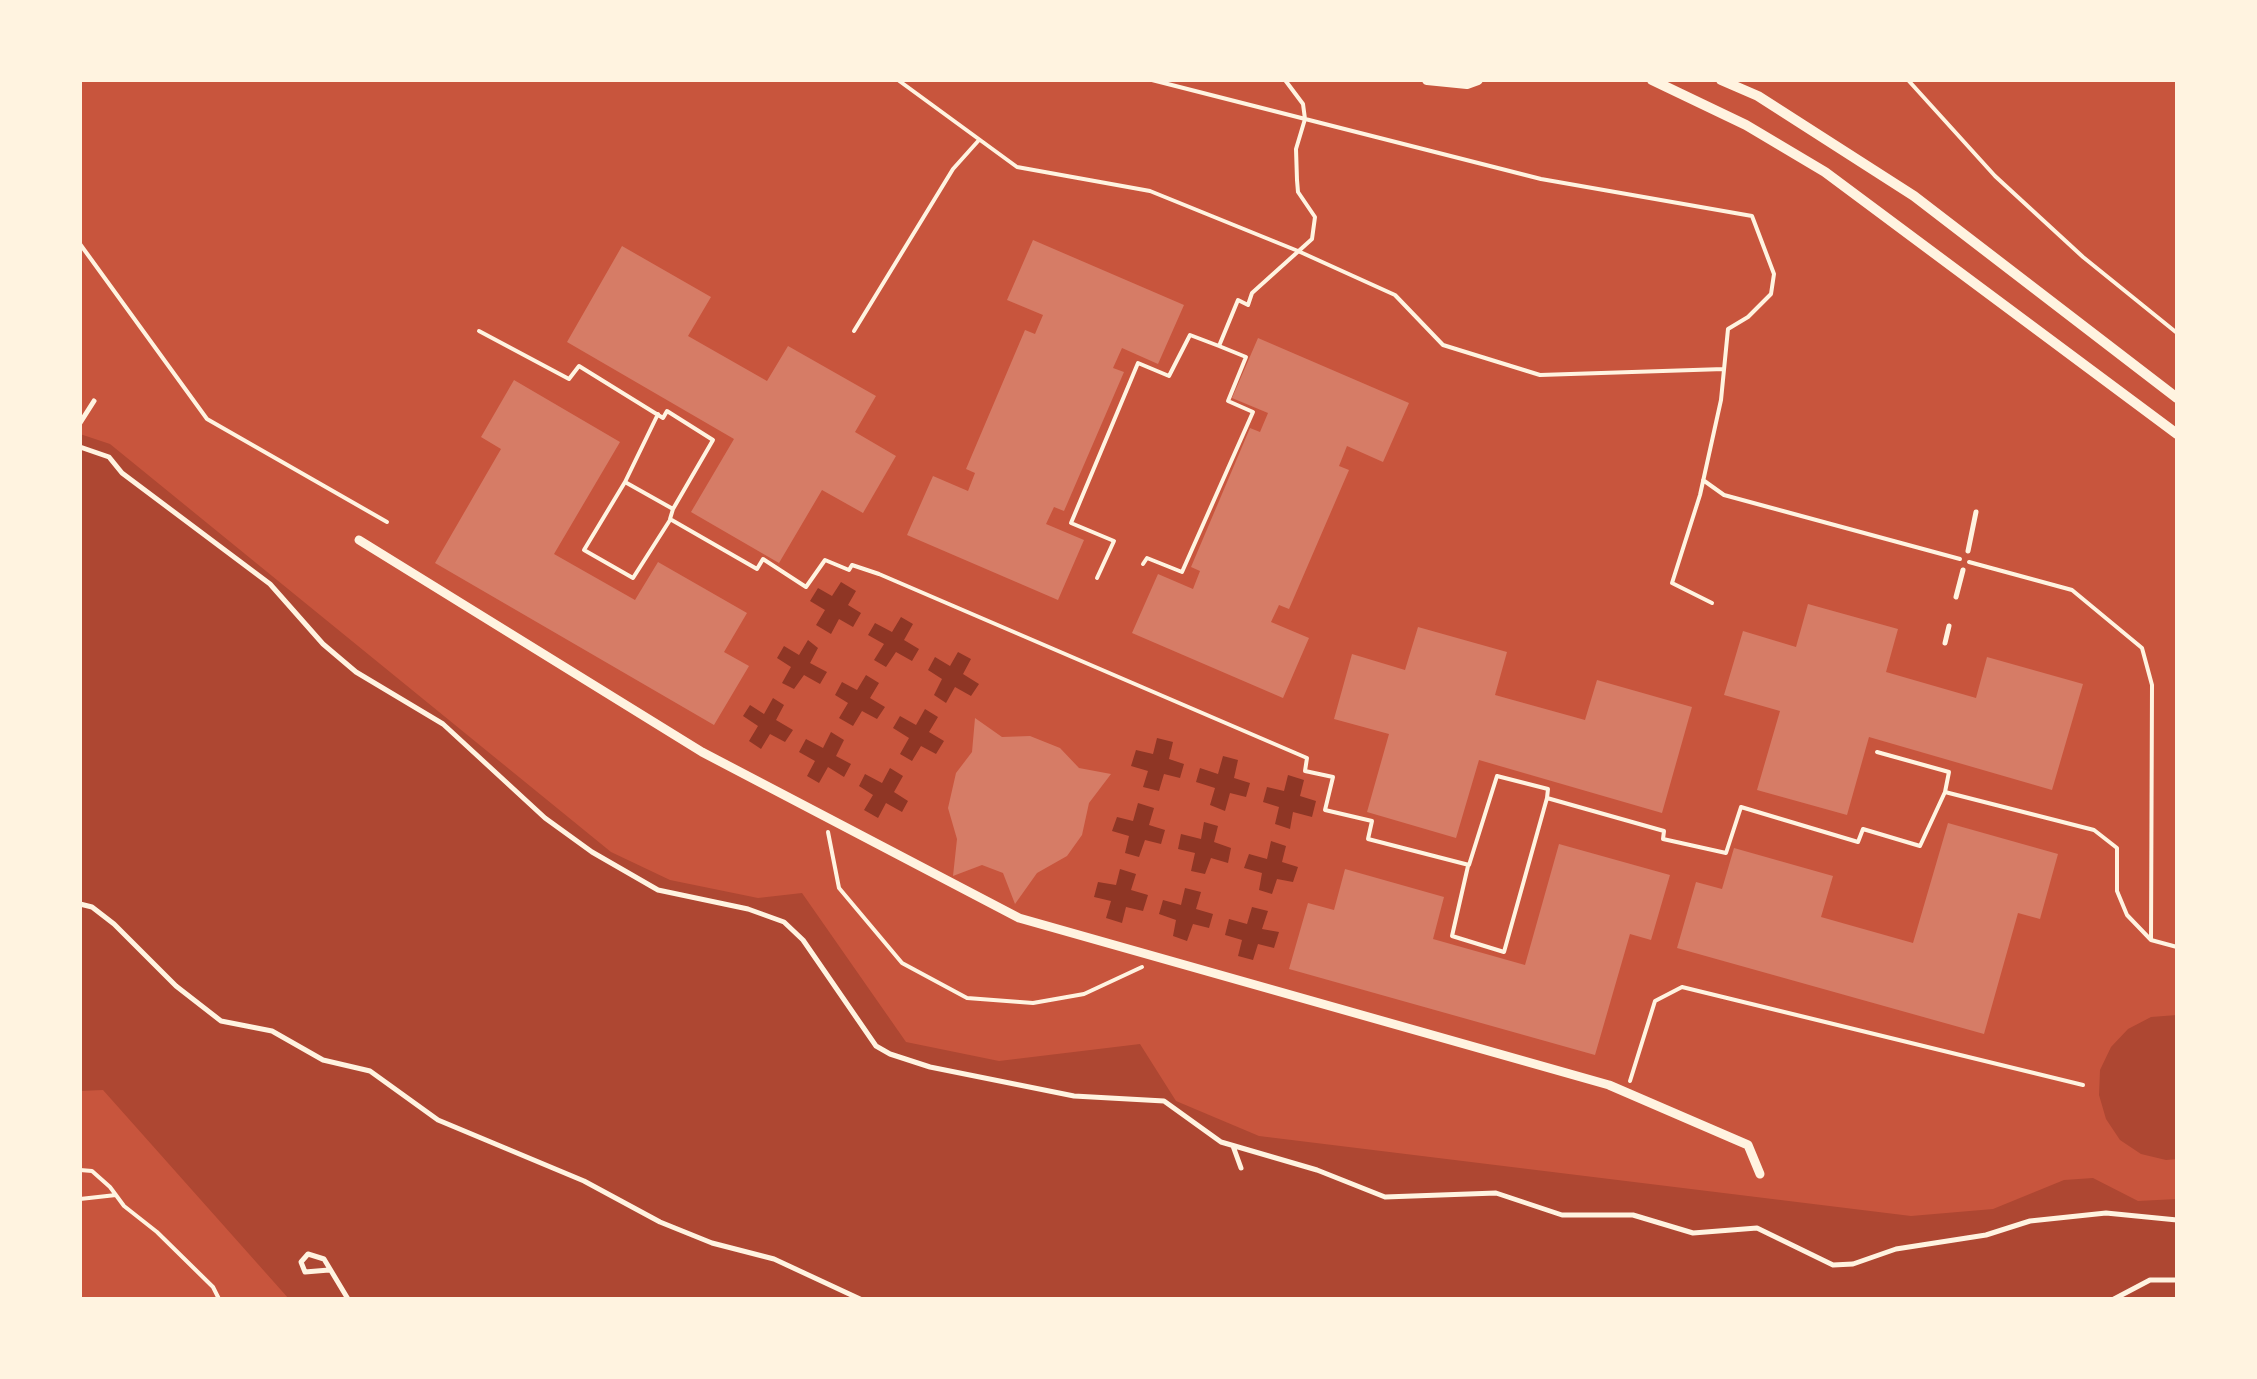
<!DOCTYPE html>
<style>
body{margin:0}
#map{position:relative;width:2257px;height:1379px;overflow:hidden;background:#c8553d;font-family:"Zilla Slab",serif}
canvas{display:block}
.frame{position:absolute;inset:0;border:82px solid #fff3e0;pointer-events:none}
</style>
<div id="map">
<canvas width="2257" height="1379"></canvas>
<div class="frame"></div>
</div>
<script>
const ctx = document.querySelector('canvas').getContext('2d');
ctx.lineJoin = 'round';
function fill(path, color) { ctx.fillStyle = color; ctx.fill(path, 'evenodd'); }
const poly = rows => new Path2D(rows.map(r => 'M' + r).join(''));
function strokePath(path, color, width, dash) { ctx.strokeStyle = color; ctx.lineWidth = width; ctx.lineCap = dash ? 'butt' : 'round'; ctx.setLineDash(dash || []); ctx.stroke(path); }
fill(poly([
 [80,434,110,444,611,852,670,880,758,898,802,893,906,1042,999,1061,1140,1044,1176,1101,1259,1136,1911,1216,1993,1209,2064,1180,2093,1178,2138,1201,2177,1199,2177,1299,289,1299,103,1090,80,1091],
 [2177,1015,2177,1159,2166,1160,2141,1154,2120,1140,2106,1119,2099,1095,2100,1070,2111,1047,2128,1029,2151,1017]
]), '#ae4732');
fill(poly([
 [841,582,856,591,848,605,861,613,853,627,839,619,831,634,816,625,825,610,810,601,818,588,832,596],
 [901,617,913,624,904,640,919,649,912,661,896,652,886,667,874,660,884,644,868,635,875,623,892,632],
 [808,640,818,648,810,663,827,672,820,684,804,675,794,689,782,683,791,667,777,658,784,646,799,655],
 [958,652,971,659,963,674,979,684,971,696,955,687,946,703,934,695,942,679,928,670,935,657,950,666],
 [866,675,879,683,870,698,885,707,877,719,862,711,853,726,839,718,848,703,835,695,842,682,857,690],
 [773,698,784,705,776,720,793,730,785,742,770,734,761,749,749,741,758,726,743,716,750,705,764,714],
 [925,709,938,717,929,732,944,741,936,754,921,746,912,761,900,754,909,738,893,728,900,716,916,725],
 [831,732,844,740,836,756,851,764,844,777,828,767,819,783,807,776,815,761,799,752,806,739,823,748],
 [1157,738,1173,742,1169,759,1184,764,1180,778,1164,774,1159,791,1143,787,1148,771,1131,766,1136,750,1153,754],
 [1223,756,1238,760,1234,778,1250,783,1246,797,1230,793,1225,811,1210,805,1215,788,1196,782,1200,768,1218,774],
 [890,768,903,776,894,792,908,801,902,812,886,803,878,818,864,810,873,795,859,786,865,774,882,783],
 [1288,775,1304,780,1300,796,1316,801,1312,817,1293,812,1290,829,1275,824,1279,807,1263,802,1267,787,1284,791],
 [1138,803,1154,808,1149,825,1165,830,1161,844,1145,840,1139,857,1125,853,1129,836,1112,831,1117,817,1133,821],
 [1204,822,1218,826,1214,842,1231,848,1228,863,1211,858,1205,874,1191,871,1195,853,1178,849,1181,834,1201,839],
 [1271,841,1286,846,1282,862,1298,867,1293,882,1277,879,1272,894,1259,890,1262,873,1244,868,1249,854,1267,859],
 [1120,869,1136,874,1131,890,1148,895,1143,911,1126,907,1122,923,1106,918,1111,901,1094,897,1098,882,1116,885],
 [1185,888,1201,892,1196,909,1213,914,1209,928,1193,924,1187,941,1173,936,1176,920,1159,914,1163,900,1181,905],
 [1252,907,1268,911,1262,929,1279,932,1274,948,1258,944,1253,960,1238,956,1242,940,1225,935,1229,919,1247,924]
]), '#8f3625');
fill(poly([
 [1033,240,1184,305,1158,364,1122,348,1113,368,1124,372,1064,511,1054,507,1046,524,1084,540,1058,600,907,535,933,476,968,491,975,473,966,469,1025,330,1035,334,1043,315,1007,300],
 [622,246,711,297,688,336,767,381,788,346,876,396,855,432,896,456,863,513,822,490,779,563,691,512,734,439,567,342],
 [1258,338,1409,403,1383,462,1347,446,1339,466,1349,470,1289,609,1279,605,1271,622,1309,638,1283,698,1132,633,1158,574,1193,589,1200,571,1191,567,1250,428,1260,432,1268,413,1232,398],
 [514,380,620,442,554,554,635,600,658,562,747,613,724,652,749,666,714,725,435,563,501,449,481,437],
 [1808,604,1898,629,1886,672,1976,698,1987,657,2083,684,2052,790,1869,737,1847,815,1757,790,1780,711,1724,695,1743,631,1796,647],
 [1418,627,1507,652,1495,695,1585,720,1597,680,1692,707,1662,813,1479,760,1456,838,1367,812,1389,734,1334,719,1352,654,1405,670],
 [975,718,1002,737,1030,736,1060,748,1079,768,1111,774,1089,803,1082,835,1067,856,1037,873,1015,904,1003,873,982,865,953,876,957,839,948,808,956,773,972,752],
 [1948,823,2058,854,2040,919,2018,913,1984,1034,1677,948,1696,882,1722,889,1734,848,1833,876,1821,917,1913,943],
 [1559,844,1670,875,1651,940,1630,934,1595,1055,1289,969,1308,903,1334,910,1345,869,1444,897,1433,939,1525,965]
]), '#d67c66');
strokePath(poly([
 [898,80,1017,167,1150,191,1298,251,1395,295,1443,345,1540,375,1724,369],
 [1152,80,1541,179,1752,216,1774,274,1771,294,1748,317,1728,329,1721,400,1700,495,1672,583,1712,603],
 [1908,80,1995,176,2083,257,2177,333],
 [80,244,207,419,387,522],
 [479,331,569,379,579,366,663,418,667,411,713,440,673,509],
 [854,331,953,169,979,140],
 [658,414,625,482,584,550,633,578,670,520],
 [1703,480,1724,495,1960,559],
 [625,482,673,509,670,519,757,569,763,559,806,587,825,560,849,570,852,565,879,574,1307,758,1305,771,1333,777,1325,810,1372,821,1368,839,1469,865,1497,776,1548,789,1547,798,1664,831,1663,839,1726,853,1741,807,1858,842,1863,829,1920,846,1945,792],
 [1969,562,2072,590,2142,648,2152,685,2151,940],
 [1143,564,1147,558,1182,572,1253,412,1228,401,1246,357,1219,346],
 [1097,578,1114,541,1071,523,1138,363,1169,376,1190,335,1219,346,1238,300,1248,305,1252,293,1312,239,1315,217,1298,192,1297,180,1296,149,1305,119,1303,104,1285,80],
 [1877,752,1949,772,1945,792,2094,830,2117,848,2117,891,2127,915,2151,940,2177,947],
 [828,832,839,888,902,963,967,998,1033,1003,1084,994,1142,967],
 [1468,866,1452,936,1504,952,1547,798],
 [1630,1081,1655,1001,1682,987,2083,1085],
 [80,1170,92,1171,110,1187,124,1206,157,1232,213,1287,219,1299],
 [80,1199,116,1195]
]), '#fff3e0', 4);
strokePath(poly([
 [80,423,94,401],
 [80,447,109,457,122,473,270,584,323,644,356,672,443,724,545,818,592,852,658,890,748,909,784,922,803,940,876,1046,890,1054,930,1067,1074,1096,1164,1101,1221,1142,1317,1170,1385,1197,1496,1193,1562,1215,1633,1215,1693,1233,1757,1228,1833,1265,1853,1264,1896,1249,1986,1235,2030,1221,2106,1213,2177,1220],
 [1968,551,1976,512],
 [1956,597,1963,570],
 [1945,643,1949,626],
 [80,904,92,907,114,924,176,986,221,1021,272,1031,323,1060,370,1071,438,1120,584,1181,660,1222,712,1243,774,1259,860,1299],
 [1233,1146,1241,1168],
 [329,1270,305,1272,301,1262,308,1254,324,1259,348,1299],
 [2114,1299,2150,1280,2177,1280]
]), '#fff3e0', 5);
strokePath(poly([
 [359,540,702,752,1019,918,1609,1085,1748,1145,1760,1174]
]), '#fff3e0', 9);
strokePath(poly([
 [1427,80,1467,84,1478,80],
 [1652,80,1746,125,1825,172,2177,434],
 [1721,80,1758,96,1914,196,2177,398]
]), '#fff3e0', 10);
</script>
